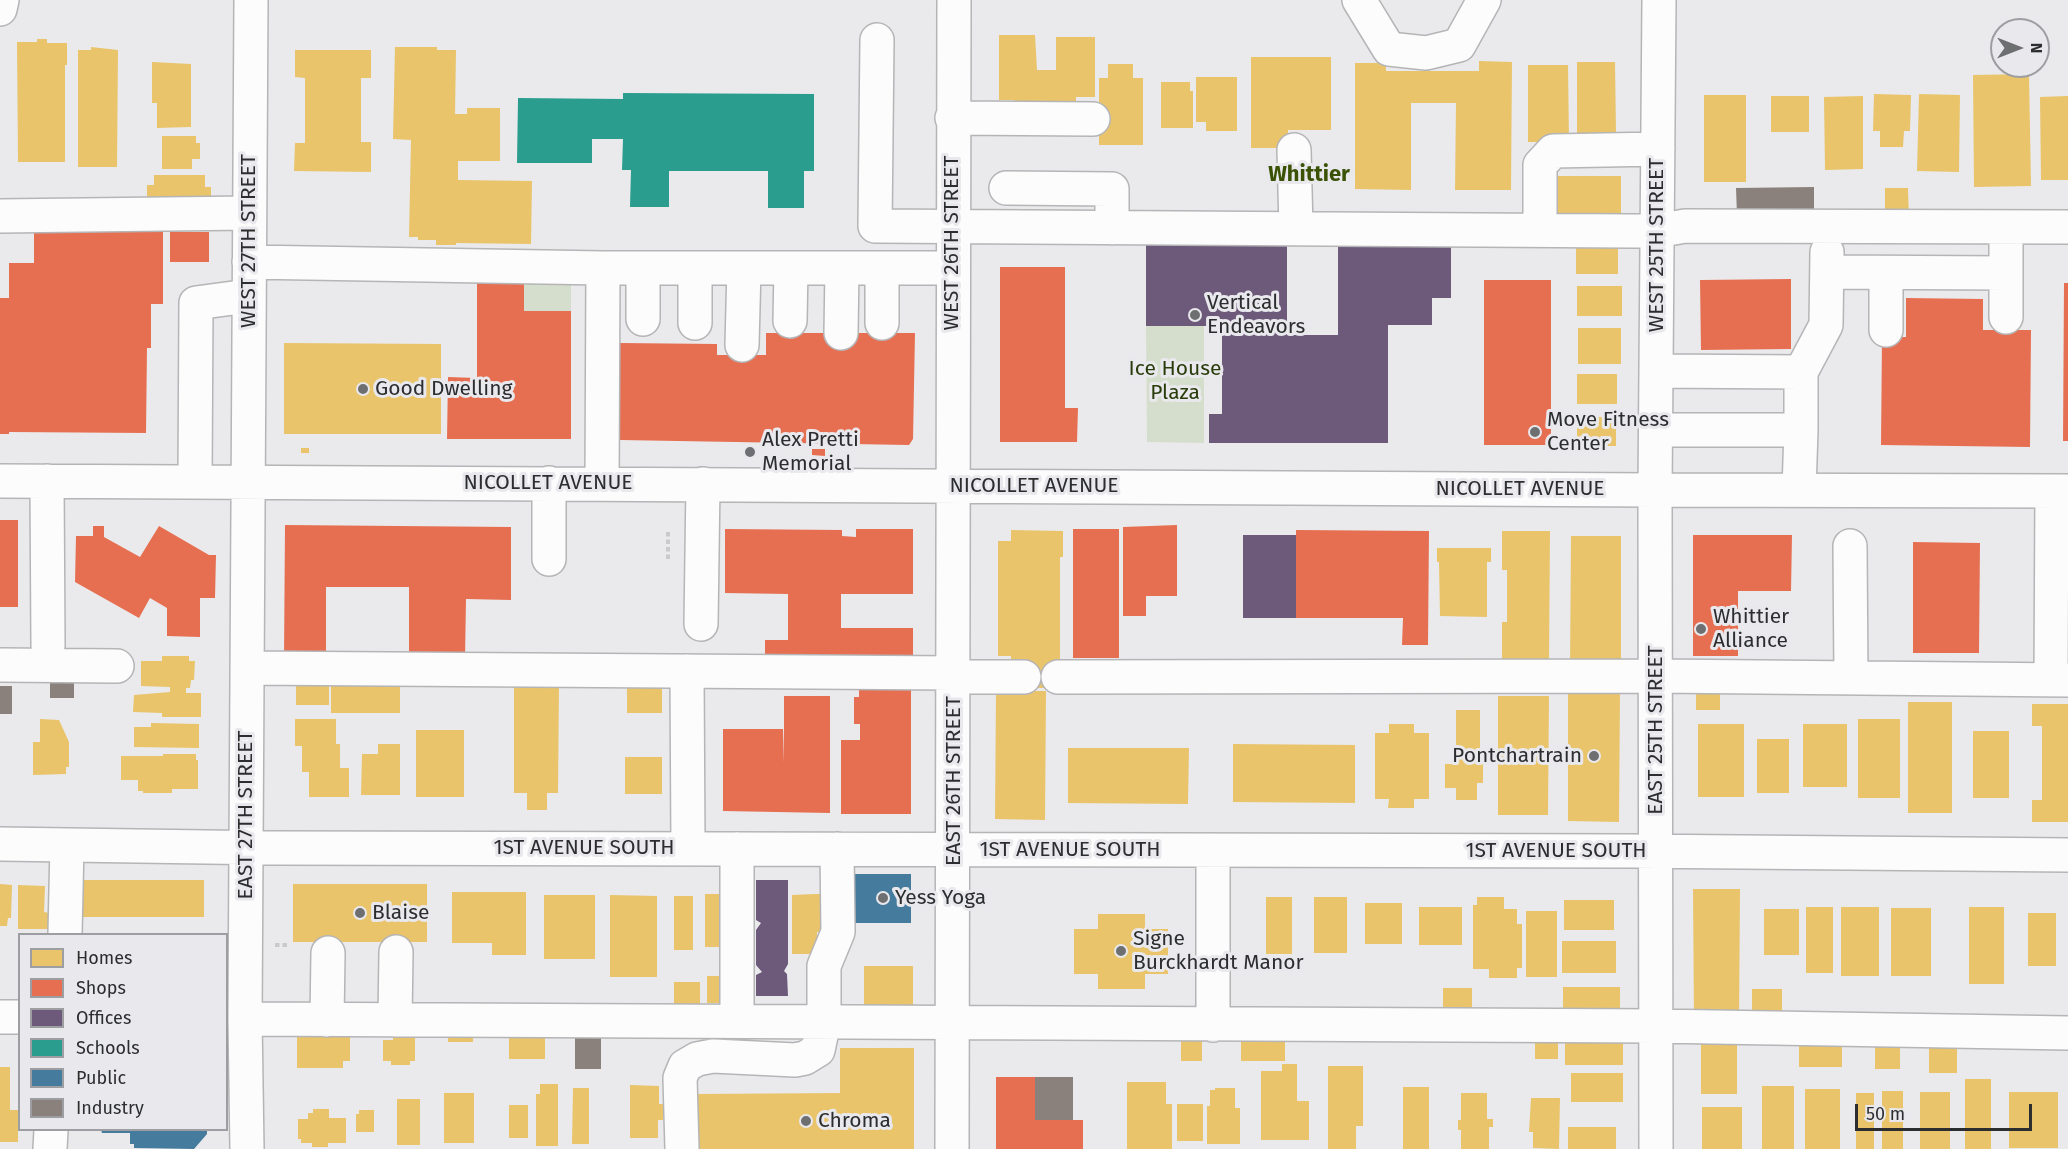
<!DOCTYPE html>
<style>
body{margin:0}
#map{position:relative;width:2068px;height:1149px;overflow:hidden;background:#eaeaec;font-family:"Fira Sans",sans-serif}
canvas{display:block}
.legend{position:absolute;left:18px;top:933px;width:210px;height:198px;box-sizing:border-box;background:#e9e9ed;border:2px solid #9d9ea1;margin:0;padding:8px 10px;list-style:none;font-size:18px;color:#2c2d2e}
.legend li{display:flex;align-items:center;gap:12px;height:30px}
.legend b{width:30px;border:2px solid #9d9ea1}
.north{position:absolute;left:1990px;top:18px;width:60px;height:60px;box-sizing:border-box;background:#e9e9ed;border:2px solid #9d9ea1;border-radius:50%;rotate:90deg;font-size:16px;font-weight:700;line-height:24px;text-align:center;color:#2c2d2e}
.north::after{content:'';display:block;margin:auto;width:21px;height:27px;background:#6e6f70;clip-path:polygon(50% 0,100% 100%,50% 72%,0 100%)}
.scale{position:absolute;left:1855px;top:1104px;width:177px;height:27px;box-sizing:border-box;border:3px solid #2c2d2e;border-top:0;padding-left:8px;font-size:18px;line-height:21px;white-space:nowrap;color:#2c2d2e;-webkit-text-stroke:4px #e9e9ed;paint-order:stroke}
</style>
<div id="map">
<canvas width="2068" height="1149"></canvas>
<ul class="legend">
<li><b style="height:16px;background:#e9c46a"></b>Homes</li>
<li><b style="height:16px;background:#e76f51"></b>Shops</li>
<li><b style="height:16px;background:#6d597a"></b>Offices</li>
<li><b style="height:16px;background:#2a9d8f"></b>Schools</li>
<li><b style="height:16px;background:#457b9d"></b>Public</li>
<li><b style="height:16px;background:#8a817c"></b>Industry</li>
</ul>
<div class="north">N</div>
<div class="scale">50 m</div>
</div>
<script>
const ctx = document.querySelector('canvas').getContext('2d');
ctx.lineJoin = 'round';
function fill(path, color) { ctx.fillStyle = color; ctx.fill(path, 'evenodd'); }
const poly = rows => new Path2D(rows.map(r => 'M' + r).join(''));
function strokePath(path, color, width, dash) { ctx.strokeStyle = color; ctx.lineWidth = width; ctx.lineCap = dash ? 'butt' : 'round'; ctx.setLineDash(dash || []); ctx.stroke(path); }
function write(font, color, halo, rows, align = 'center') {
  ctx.font = font + ' "Fira Sans",sans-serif'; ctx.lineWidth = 6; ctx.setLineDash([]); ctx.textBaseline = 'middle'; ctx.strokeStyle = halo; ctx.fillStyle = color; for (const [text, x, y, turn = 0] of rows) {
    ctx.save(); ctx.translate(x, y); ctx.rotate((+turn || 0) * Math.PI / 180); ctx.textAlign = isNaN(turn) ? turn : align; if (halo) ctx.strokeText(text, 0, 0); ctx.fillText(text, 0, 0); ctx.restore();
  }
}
fill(poly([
 [571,279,571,311,524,311,524,280],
 [1146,326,1204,326,1204,443,1147,442]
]), '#d5decc');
fill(poly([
 [999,35,1035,35,1037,70,1056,70,1056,37,1095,37,1095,97,1076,97,1076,108,1014,108,1014,100,999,100],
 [37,39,47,39,47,43,67,43,67,65,65,65,65,162,18,162,17,42,37,42],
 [91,47,118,50,117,167,78,167,78,50,91,50],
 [395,47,437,47,437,50,456,50,455,114,467,114,467,108,500,108,500,161,458,161,458,180,532,181,531,244,456,243,456,245,436,245,436,240,418,240,418,237,409,237,411,140,393,139],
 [295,50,371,50,371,78,361,78,361,142,371,142,371,172,294,171,295,143,305,143,305,78,295,77],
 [1251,57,1331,57,1331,130,1288,130,1288,148,1251,148],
 [1479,61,1512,62,1511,190,1455,190,1456,103,1411,103,1411,190,1355,189,1355,63,1386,63,1386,71,1479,71],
 [152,62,191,64,191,127,157,128,157,103,152,103],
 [1577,62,1615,62,1616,133,1577,134],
 [1108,64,1133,64,1133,78,1143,78,1143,145,1099,145,1099,78,1108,78],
 [1528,65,1568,65,1569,142,1528,142],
 [2029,74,2031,186,1974,187,1973,75],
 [1196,77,1237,77,1237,131,1206,131,1206,122,1196,122],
 [1161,82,1190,82,1190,91,1193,91,1193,128,1161,128],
 [1874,94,1911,95,1910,131,1904,131,1903,147,1880,147,1880,131,1873,131],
 [1919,94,1960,95,1959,172,1917,171],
 [1704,95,1746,95,1746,182,1704,182],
 [1771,96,1809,96,1809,132,1771,132],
 [1863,96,1863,169,1825,170,1824,97],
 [2068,96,2068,180,2041,180,2040,97],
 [162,136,196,136,196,143,200,143,200,159,192,159,192,169,162,169],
 [154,175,205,175,205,187,211,187,211,199,155,207,154,197,147,197,147,185,154,185],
 [1554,176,1621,176,1621,213,1554,213],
 [1885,188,1908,188,1909,221,1885,221],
 [1576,242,1618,242,1618,274,1576,274],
 [1577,286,1622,286,1622,316,1577,316],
 [1578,328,1621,328,1621,364,1578,364],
 [284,343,441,344,441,434,284,434],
 [1577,374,1617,374,1617,404,1577,404],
 [1577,417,1616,417,1616,446,1577,446],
 [301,448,309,448,309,453,301,453],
 [1011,530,1063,531,1063,557,1060,557,1060,664,1058,688,1024,688,1011,666,1011,656,998,656,998,541,1011,541],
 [1502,531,1550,531,1549,664,1502,664,1502,622,1507,622,1507,570,1502,570],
 [1571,536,1621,536,1621,669,1570,669],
 [1437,548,1491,548,1491,562,1487,562,1487,617,1440,616,1439,562,1437,562],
 [162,656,189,656,189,661,195,661,194,680,191,680,190,688,186,688,186,693,201,693,201,717,162,717,162,713,133,712,134,695,170,692,170,687,141,686,141,661,162,661],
 [296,674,329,674,329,705,296,705],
 [331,685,400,685,400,713,331,713],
 [514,686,559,686,558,793,547,793,547,810,527,810,527,793,514,793],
 [627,686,662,686,662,713,627,713],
 [1696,689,1720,689,1720,710,1696,710],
 [1568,690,1620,690,1619,822,1568,821],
 [996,691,1046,691,1045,820,995,819],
 [1498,696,1549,696,1548,815,1498,815],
 [1908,702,1952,702,1952,813,1908,813],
 [2032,704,2068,704,2068,822,2032,822,2032,800,2042,800,2042,726,2032,726],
 [1456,710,1480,710,1480,760,1483,760,1483,783,1477,783,1477,800,1456,800,1456,788,1445,788,1445,764,1456,764],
 [40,719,59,720,69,742,69,767,66,767,66,774,33,775,33,742,40,742],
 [295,719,336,719,336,744,340,744,340,768,349,768,349,797,309,797,309,772,302,772,302,746,295,746],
 [1858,719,1900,719,1900,798,1858,798],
 [151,723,199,724,199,748,134,747,134,727,151,727],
 [1389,724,1414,724,1414,733,1429,733,1429,799,1414,799,1414,808,1388,808,1389,799,1375,799,1375,733,1389,733],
 [1698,724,1744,724,1744,797,1698,797],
 [1803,724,1847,724,1847,787,1803,787],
 [416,730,464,730,464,797,416,797],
 [1973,731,2009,731,2009,798,1973,798],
 [1757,739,1789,739,1789,793,1757,793],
 [378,744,400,744,400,795,361,795,362,754,378,754],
 [1233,744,1355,745,1355,803,1233,802],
 [1068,748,1189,748,1188,804,1068,803],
 [163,754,196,754,196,760,198,760,198,789,172,789,172,793,143,793,143,791,138,791,138,780,121,780,121,756,163,756],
 [625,757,662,757,662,794,625,794],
 [82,880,204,880,204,917,82,917],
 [0,884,12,885,11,918,8,918,7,926,0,926],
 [293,884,427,884,427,942,293,942],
 [18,885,45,886,44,912,49,913,49,929,18,929],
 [1693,889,1740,889,1739,1024,1694,1023],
 [452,892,526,892,526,955,492,955,492,943,452,943],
 [705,894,723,894,723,947,705,947],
 [815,894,834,894,825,932,817,932,817,954,792,954,792,895],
 [544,895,595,895,595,959,544,959],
 [610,895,657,896,657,977,610,977],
 [674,896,693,896,693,950,674,950],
 [1266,897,1292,897,1292,954,1266,954],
 [1314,897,1347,897,1347,953,1314,953],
 [1477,897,1504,897,1504,909,1517,909,1517,924,1522,924,1522,968,1517,968,1517,978,1489,978,1489,969,1473,969,1473,905,1477,905],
 [1564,900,1614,900,1614,930,1564,930],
 [1365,903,1402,903,1402,944,1365,944],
 [1419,907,1462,907,1462,945,1419,945],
 [1806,907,1833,907,1833,973,1806,973],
 [1841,907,1879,907,1879,976,1841,976],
 [1969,907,2004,907,2004,984,1969,984],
 [1891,908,1931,908,1931,976,1891,976],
 [1764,909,1799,909,1799,955,1764,955],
 [1526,911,1557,911,1557,977,1526,977],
 [2028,913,2056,913,2056,966,2028,966],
 [1098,914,1145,914,1145,929,1168,929,1168,974,1145,974,1145,989,1098,989,1098,974,1074,974,1074,929,1098,929],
 [1562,941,1616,941,1616,973,1562,973],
 [864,966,913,966,913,1014,864,1014],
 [707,976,729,976,729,1003,707,1003],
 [674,982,700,982,700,1006,674,1006],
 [1563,987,1620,987,1620,1017,1563,1017],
 [1443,988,1472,988,1472,1014,1443,1014],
 [1752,989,1782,989,1782,1015,1752,1015],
 [448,1026,473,1026,473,1042,448,1042],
 [509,1026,545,1035,545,1059,509,1059],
 [297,1030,350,1035,350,1061,343,1061,343,1068,297,1068],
 [1565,1032,1623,1032,1623,1065,1565,1065],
 [1535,1033,1558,1033,1558,1059,1535,1059],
 [1181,1036,1202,1036,1202,1061,1181,1061],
 [393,1037,415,1037,415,1061,410,1061,410,1065,391,1065,391,1061,383,1061,383,1040,393,1040],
 [1241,1037,1285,1037,1285,1061,1241,1061],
 [1875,1038,1900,1038,1900,1069,1875,1069],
 [1929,1040,1957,1040,1957,1073,1929,1073],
 [1799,1041,1842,1041,1842,1067,1799,1067],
 [1701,1043,1737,1043,1737,1094,1701,1094],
 [840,1048,914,1048,914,1149,697,1149,697,1094,840,1093],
 [1282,1064,1297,1064,1297,1101,1309,1101,1309,1140,1261,1140,1261,1071,1282,1071],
 [1328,1066,1363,1066,1363,1126,1356,1126,1356,1149,1328,1149],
 [0,1067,10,1067,10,1110,18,1110,18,1142,0,1142],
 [1571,1073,1623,1073,1623,1102,1571,1102],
 [1965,1079,1991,1079,1991,1149,1965,1149],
 [1127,1082,1166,1082,1166,1104,1172,1104,1172,1149,1127,1149],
 [540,1084,558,1084,558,1146,536,1146,536,1094,540,1094],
 [630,1085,659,1086,659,1104,663,1104,663,1120,658,1120,658,1138,630,1138],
 [1762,1086,1794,1086,1794,1149,1762,1149],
 [1403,1087,1429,1087,1429,1149,1403,1149],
 [573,1088,589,1088,589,1144,572,1144],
 [1215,1088,1235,1088,1235,1108,1240,1108,1240,1144,1207,1144,1207,1106,1210,1106,1210,1090,1215,1090],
 [1805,1089,1840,1089,1840,1149,1805,1149],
 [1882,1091,1903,1091,1903,1149,1882,1149],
 [1920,1092,1950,1092,1950,1149,1920,1149],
 [2009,1092,2058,1092,2058,1148,2009,1148],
 [444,1093,474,1093,474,1143,444,1143],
 [1461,1093,1487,1093,1487,1119,1493,1119,1493,1127,1489,1127,1489,1149,1461,1149,1461,1130,1458,1130,1458,1120,1461,1120],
 [1856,1093,1874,1093,1874,1149,1856,1149],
 [1531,1098,1560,1098,1559,1149,1533,1148,1533,1132,1529,1132],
 [397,1099,420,1099,420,1145,397,1145],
 [1177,1104,1203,1104,1203,1141,1177,1141],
 [509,1105,528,1105,528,1138,509,1138],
 [1702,1107,1742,1107,1742,1149,1702,1149],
 [313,1109,329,1109,329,1118,346,1118,346,1143,328,1143,328,1147,312,1147,312,1143,301,1143,301,1139,298,1139,298,1119,308,1119,308,1113,313,1113],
 [359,1110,374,1110,374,1132,356,1132,356,1114,359,1114],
 [1568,1127,1616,1127,1616,1149,1568,1149]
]), '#e9c46a');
fill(poly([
 [34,230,163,230,163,304,151,304,151,348,147,348,146,433,9,432,9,434,0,434,0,298,9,298,9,263,34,263],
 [170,232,209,232,209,262,170,262],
 [1000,267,1065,267,1065,408,1078,408,1077,442,1000,442],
 [1791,279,1791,349,1701,350,1700,280],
 [477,280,524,280,524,311,571,311,571,439,447,439,448,377,477,378],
 [1484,280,1551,280,1551,445,1484,445],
 [2064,283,2068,283,2068,441,2063,441],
 [1906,298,1983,299,1983,330,2031,330,2030,447,1881,445,1882,337,1906,337],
 [766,333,915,333,913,439,909,445,620,440,620,343,717,344,717,355,766,355],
 [812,449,825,449,825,456,812,455],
 [0,520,18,520,18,607,0,607],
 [285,525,511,527,511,600,466,599,465,658,409,657,409,587,326,587,326,658,284,658],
 [1177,525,1177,596,1146,596,1146,616,1123,616,1123,527],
 [93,526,104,526,104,537,140,557,159,526,209,555,216,555,215,598,200,598,200,637,167,636,167,608,150,598,139,618,75,582,76,536,93,536],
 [725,529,842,530,842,536,856,537,856,529,913,529,913,594,841,594,841,628,913,628,913,666,765,661,765,640,788,640,788,594,725,593],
 [1073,529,1119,529,1119,658,1073,658],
 [1296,530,1429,531,1428,645,1402,645,1403,618,1296,618],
 [1693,535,1792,535,1791,591,1738,591,1738,656,1693,656],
 [1913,542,1980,543,1979,653,1913,653],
 [859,677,911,677,911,814,841,814,841,740,860,740,860,724,854,724,854,697,859,697],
 [784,696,830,696,830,813,723,811,723,729,783,729,784,763],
 [996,1077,1035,1077,1035,1120,1083,1120,1083,1149,996,1149]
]), '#e76f51');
fill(poly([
 [1146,235,1287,235,1287,335,1338,335,1338,235,1451,235,1451,298,1432,298,1432,325,1388,325,1388,443,1209,443,1209,414,1222,414,1222,326,1146,326],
 [1243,535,1296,535,1296,618,1243,618],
 [756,880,788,880,788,964,784,971,787,974,788,996,756,996,756,975,762,972,756,965,756,930,761,923,756,920]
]), '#6d597a');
fill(poly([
 [623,93,814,94,814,171,804,171,804,208,768,208,768,171,669,171,669,207,630,207,631,170,622,170,623,139,592,139,592,163,517,163,518,98,623,99]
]), '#2a9d8f');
fill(poly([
 [854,874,911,874,911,923,854,923],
 [101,1130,207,1130,207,1134,194,1149,134,1148,134,1144,130,1144,130,1133,102,1133]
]), '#457b9d');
fill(poly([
 [1814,187,1814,215,1737,216,1736,188],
 [50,670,74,671,74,698,50,698],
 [0,686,12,686,12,714,0,714],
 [575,1032,601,1032,601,1069,575,1069],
 [1035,1077,1073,1077,1073,1120,1035,1120]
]), '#8a817c');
const minor = poly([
 [1359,0,1389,49,1426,53,1459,45,1484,0],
 [0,9,2,0],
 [877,40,875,226,1631,231,1657,231,1685,226,2068,227],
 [952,118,1093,119],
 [1294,150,1296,229],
 [1006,188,1112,189,1112,228],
 [0,216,249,213],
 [1540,230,1540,165,1553,151,1658,149],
 [249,262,603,268,953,268],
 [643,268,643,319],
 [882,268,882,323],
 [1827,272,2006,273,2006,227],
 [1886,273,1886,330],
 [2006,273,2006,317],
 [790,321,791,268],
 [695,323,695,268],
 [841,333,842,268],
 [742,345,744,268],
 [1656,371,1801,372],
 [1656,430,1801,430,1799,490],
 [1801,430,1801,372,1826,325,1827,252],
 [0,481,1655,490,2068,491],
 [47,481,48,646],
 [195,481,196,303,248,296],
 [549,483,549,559],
 [602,484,603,268],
 [1850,546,1851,678],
 [701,624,703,484],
 [0,665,117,666],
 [247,668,954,673],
 [687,671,688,848],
 [954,677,1024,677],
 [1058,677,1656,676,2068,680],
 [2051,680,2052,491],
 [0,844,275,848,1631,851,2068,855],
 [737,849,737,1021],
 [1213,851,1213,1025],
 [65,934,67,845],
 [0,1017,20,1017],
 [245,1019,1656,1026,2068,1033],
 [327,1020,328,953],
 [395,1020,396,952],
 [50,1149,51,1130],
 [247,1149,245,1019,251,0],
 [682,1149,680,1078,685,1066,697,1059,713,1056,795,1060,805,1058,818,1050,824,1022,824,966,838,932,837,849],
 [952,1149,954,0],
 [1656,1149,1655,490,1659,0]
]);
strokePath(minor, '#b5b5b7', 36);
strokePath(poly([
 [668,559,668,529],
 [275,945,288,945]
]), '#cacacb', 4, [4.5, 3]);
strokePath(minor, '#fcfcfc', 33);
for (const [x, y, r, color] of [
 [1195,315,6,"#6e6f70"],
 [363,389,6,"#6e6f70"],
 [1535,432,6,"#6e6f70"],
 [750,452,6,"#6e6f70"],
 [1701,629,6,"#6e6f70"],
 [1594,756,6,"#6e6f70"],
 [883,898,6,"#6e6f70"],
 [360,913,6,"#6e6f70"],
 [1121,951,6,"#6e6f70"],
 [806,1121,6,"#6e6f70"]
]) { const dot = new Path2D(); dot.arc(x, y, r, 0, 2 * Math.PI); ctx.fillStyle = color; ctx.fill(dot); strokePath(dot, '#e9e9ed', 2); }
write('21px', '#2c2d2e', '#e9e9ed', [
 ["WEST 27TH STREET",249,241,-90],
 ["WEST 26TH STREET",952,243,-90],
 ["WEST 25TH STREET",1657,245,-90],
 ["NICOLLET AVENUE",548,483],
 ["NICOLLET AVENUE",1034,486],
 ["NICOLLET AVENUE",1520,489],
 ["EAST 25TH STREET",1656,730,-90],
 ["EAST 26TH STREET",954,781,-90],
 ["EAST 27TH STREET",246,815,-90],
 ["1ST AVENUE SOUTH",584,848],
 ["1ST AVENUE SOUTH",1070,850],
 ["1ST AVENUE SOUTH",1556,851]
]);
write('21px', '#2c2d2e', '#e9e9ed', [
 ["Vertical",1207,303],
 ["Endeavors",1207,327],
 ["Good Dwelling",375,389],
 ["Move Fitness",1547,420],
 ["Center",1547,444],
 ["Alex Pretti",762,440],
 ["Memorial",762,464],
 ["Whittier",1713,617],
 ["Alliance",1713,641],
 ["Pontchartrain",1582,756,"right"],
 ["Yess Yoga",895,898],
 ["Blaise",372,913],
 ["Signe",1133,939],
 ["Burckhardt Manor",1133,963],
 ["Chroma",818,1121]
], 'left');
write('21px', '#293c0a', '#e9e9ed', [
 ["Ice House",1175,369],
 ["Plaza",1175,393]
]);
write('bold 22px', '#3b5205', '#e9e9ed', [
 ["Whittier",1309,175]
]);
</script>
